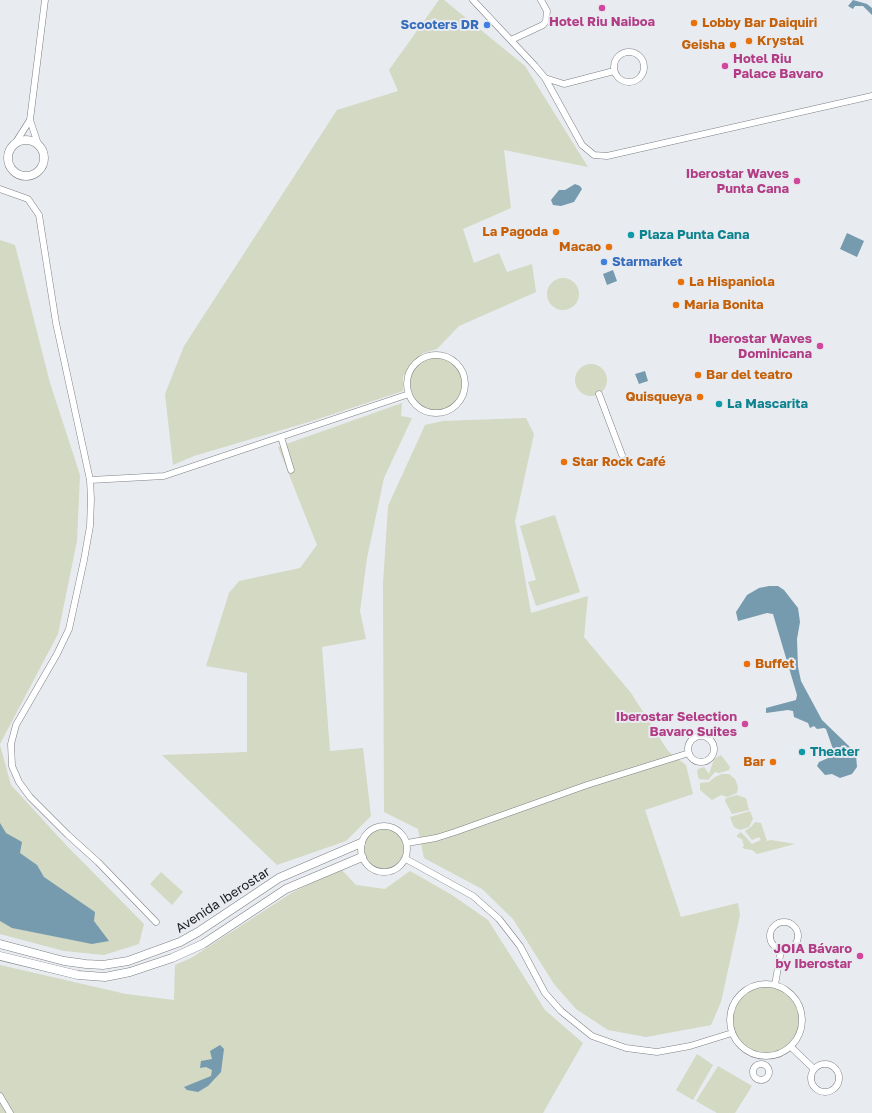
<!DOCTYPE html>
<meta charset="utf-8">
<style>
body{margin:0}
canvas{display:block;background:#e8ebf0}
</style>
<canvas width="872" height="1113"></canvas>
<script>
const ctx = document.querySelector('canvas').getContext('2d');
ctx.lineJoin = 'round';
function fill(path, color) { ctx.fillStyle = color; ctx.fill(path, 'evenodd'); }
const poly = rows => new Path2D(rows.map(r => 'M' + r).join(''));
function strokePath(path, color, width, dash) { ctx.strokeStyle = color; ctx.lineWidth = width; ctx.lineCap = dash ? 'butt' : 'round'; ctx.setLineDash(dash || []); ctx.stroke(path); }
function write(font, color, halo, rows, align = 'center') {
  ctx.font = font + ' "Golos Text",sans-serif'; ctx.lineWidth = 4; ctx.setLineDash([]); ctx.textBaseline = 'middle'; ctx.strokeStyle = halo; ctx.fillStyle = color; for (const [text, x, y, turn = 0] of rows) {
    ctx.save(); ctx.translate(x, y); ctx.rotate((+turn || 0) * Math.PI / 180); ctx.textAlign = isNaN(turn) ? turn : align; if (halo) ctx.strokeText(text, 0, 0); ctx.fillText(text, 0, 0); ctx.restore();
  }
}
fill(poly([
 [439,0,444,0,525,66,588,167,504,150,511,208,463,229,474,263,499,253,507,272,532,264,536,292,459,326,437,349,423,353,403,376,403,391,312,421,194,456,173,465,165,394,184,346,337,110,398,91,389,70],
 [0,240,15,245,50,383,80,475,77,541,58,634,0,744],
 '547 294a16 16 0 1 1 32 0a16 16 0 1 1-32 0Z',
 '407 384a29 29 0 1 1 58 0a29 29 0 1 1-58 0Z',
 '575 380a16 16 0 1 1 32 0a16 16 0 1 1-32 0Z',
 [402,403,401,416,412,418,384,478,367,558,360,611,366,639,322,647,330,751,363,748,371,816,346,841,277,865,162,755,247,752,247,673,206,666,229,593,239,581,300,568,317,545,278,447],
 [526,418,534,434,515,521,531,613,588,596,584,637,631,693,668,751,686,765,693,794,645,810,681,917,738,903,740,915,721,1002,711,1025,646,1037,608,1030,576,1009,554,984,513,919,482,889,424,858,418,829,384,812,383,584,388,506,425,425,443,421],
 [555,515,580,592,536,606,528,582,536,580,520,526],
 [0,745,11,785,66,845,144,924,139,944,104,955,64,951,0,934],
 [721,755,730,767,729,770,719,773,715,772,708,780,699,779,697,772,698,769,704,767,709,774,714,759],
 [722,774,729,774,735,779,738,787,737,793,727,797,721,795,712,800,700,790,700,783,709,782,715,777],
 [737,795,746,798,749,810,732,814,725,801,726,798],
 [750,811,753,819,749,827,740,830,734,827,730,817],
 [755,822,761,823,767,841,771,840,795,844,757,854,752,850,745,849,742,847,744,846,742,839,737,837,737,835,741,832,752,844,761,840,759,837,752,840,745,831,751,827],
 '361 849a23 23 0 1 1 46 0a23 23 0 1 1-46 0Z',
 [341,869,356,885,385,889,410,871,452,895,488,920,545,1010,583,1043,543,1113,0,1113,0,965,126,994,174,1000,175,965,191,958,293,892],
 [161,872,183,892,172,905,150,884],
 '730 1020a36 36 0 1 1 72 0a36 36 0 1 1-72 0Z',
 [697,1054,713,1065,693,1100,676,1090],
 [718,1066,752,1086,735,1113,717,1113,696,1101]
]), '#d3d9c2');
fill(poly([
 [853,0,867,4,872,8,872,15,863,6,855,6,853,9,848,6],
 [575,184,580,186,582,189,574,202,561,206,553,205,551,200,559,190,565,190],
 [847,233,864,241,857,257,840,249],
 [613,270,617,281,607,285,603,274],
 [645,371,648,381,639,384,635,374],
 [769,586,778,586,784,590,798,608,800,622,797,639,798,667,801,681,822,720,851,748,856,755,857,767,852,774,840,778,832,774,825,775,817,766,819,762,835,755,826,729,824,728,817,729,814,726,810,728,808,723,794,717,793,711,788,710,766,713,766,708,796,700,797,695,773,614,767,613,738,621,736,612,747,595,759,588],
 [0,823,6,833,22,842,20,853,37,865,44,877,95,912,94,921,109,941,92,944,12,928,0,921],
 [220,1045,224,1049,221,1072,208,1086,198,1092,187,1090,184,1087,211,1076,212,1070,206,1067,200,1068,201,1061,212,1059,210,1051]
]), '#769baf');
const minor = poly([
 [473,0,535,66,545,78,564,84,614,71],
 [511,40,543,25,546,21,547,11,541,0],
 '614 67a15 15 0 1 1 30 0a15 15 0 1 1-30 0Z',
 [545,78,582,145,594,155,607,156,872,96],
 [16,142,30,120],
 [38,144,30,120,45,0],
 [0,189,28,199,39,215,56,323,90,480,91,499,90,526,84,560,69,629,57,654,16,725,11,744,12,766,19,782,30,797,68,835,98,862,156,922],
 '407 384a29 29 0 1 1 58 0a29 29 0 1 1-58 0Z',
 [599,394,622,455],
 [281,437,291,470],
 [90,480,164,476,409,394],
 '688 749a13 13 0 1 1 26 0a13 13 0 1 1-26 0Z',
 '361 849a23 23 0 1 1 46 0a23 23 0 1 1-46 0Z',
 [407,843,436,838,455,832,587,785,689,753],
 [406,859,473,896,499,919,520,946,545,993,561,1011,592,1036,626,1048,657,1052,690,1046,732,1033],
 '770 936a14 14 0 1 1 28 0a14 14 0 1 1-28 0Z',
 '730 1020a36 36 0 1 1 72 0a36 36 0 1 1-72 0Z',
 [775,985,781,950],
 [791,1047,814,1069],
 '811 1078a14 14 0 1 1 28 0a14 14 0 1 1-28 0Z',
 '753 1072a8 8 0 1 1 16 0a8 8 0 1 1-16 0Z',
 [0,1096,10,1113]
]);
const tertiary = poly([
 '8 158a18 18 0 1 1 36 0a18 18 0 1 1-36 0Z',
 [0,944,64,961,86,964,103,965,128,961,180,942,198,932,279,878,361,843],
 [0,956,78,975,105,977,130,972,172,958,203,944,286,889,362,857]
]);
strokePath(minor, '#7d8084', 7);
strokePath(tertiary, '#7d8084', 9);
strokePath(minor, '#fff', 6);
strokePath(tertiary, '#fff', 8);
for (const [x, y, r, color] of [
 [602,8,4,"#d1479c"],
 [694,23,4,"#e8710a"],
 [487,25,4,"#3f7fe0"],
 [749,41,4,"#e8710a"],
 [733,45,4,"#e8710a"],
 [725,66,4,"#d1479c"],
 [797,181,4,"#d1479c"],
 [556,232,4,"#e8710a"],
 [631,235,4,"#0f9aa8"],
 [609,247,4,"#e8710a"],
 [604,262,4,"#3f7fe0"],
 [681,282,4,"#e8710a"],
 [676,305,4,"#e8710a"],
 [820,346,4,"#d1479c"],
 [698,375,4,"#e8710a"],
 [700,397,4,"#e8710a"],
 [719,404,4,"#0f9aa8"],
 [564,462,4,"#e8710a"],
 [747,664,4,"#e8710a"],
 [745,724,4,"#d1479c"],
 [802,752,4,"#0f9aa8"],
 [773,762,4,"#e8710a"],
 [860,956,4,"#d1479c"]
]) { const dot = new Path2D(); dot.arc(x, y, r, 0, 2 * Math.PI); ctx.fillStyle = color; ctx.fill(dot); strokePath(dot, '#e8ebf0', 1.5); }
write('bold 13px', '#b23c85', '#e8ebf0', [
 ["Hotel Riu Naiboa",602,22,"center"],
 ["Hotel Riu",733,59,"left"],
 ["Palace Bavaro",733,74,"left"],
 ["Iberostar Waves",789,174],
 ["Punta Cana",789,189],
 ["Iberostar Waves",812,339],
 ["Dominicana",812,354],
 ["Iberostar Selection",737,717],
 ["Bavaro Suites",737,732],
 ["JOIA Bávaro",852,949],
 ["by Iberostar",852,964]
], 'right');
write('bold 13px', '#c56008', '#e8ebf0', [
 ["Lobby Bar Daiquiri",702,23],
 ["Krystal",757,41],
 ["Geisha",725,45,"right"],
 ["La Pagoda",548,232,"right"],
 ["Macao",601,247,"right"],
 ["La Hispaniola",689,282],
 ["Maria Bonita",684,305],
 ["Bar del teatro",706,375],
 ["Quisqueya",692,397,"right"],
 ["Star Rock Café",572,462],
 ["Buffet",755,664],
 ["Bar",765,762,"right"]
], 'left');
write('bold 13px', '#366cbe', '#e8ebf0', [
 ["Scooters DR",479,25],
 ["Starmarket",612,262,"left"]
], 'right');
write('bold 13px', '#0d838f', '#e8ebf0', [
 ["Plaza Punta Cana",639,235],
 ["La Mascarita",727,404],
 ["Theater",810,752]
], 'left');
write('13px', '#1a1b1d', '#e8ebf0', [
 ["Avenida Iberostar",223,900,-33]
]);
</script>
